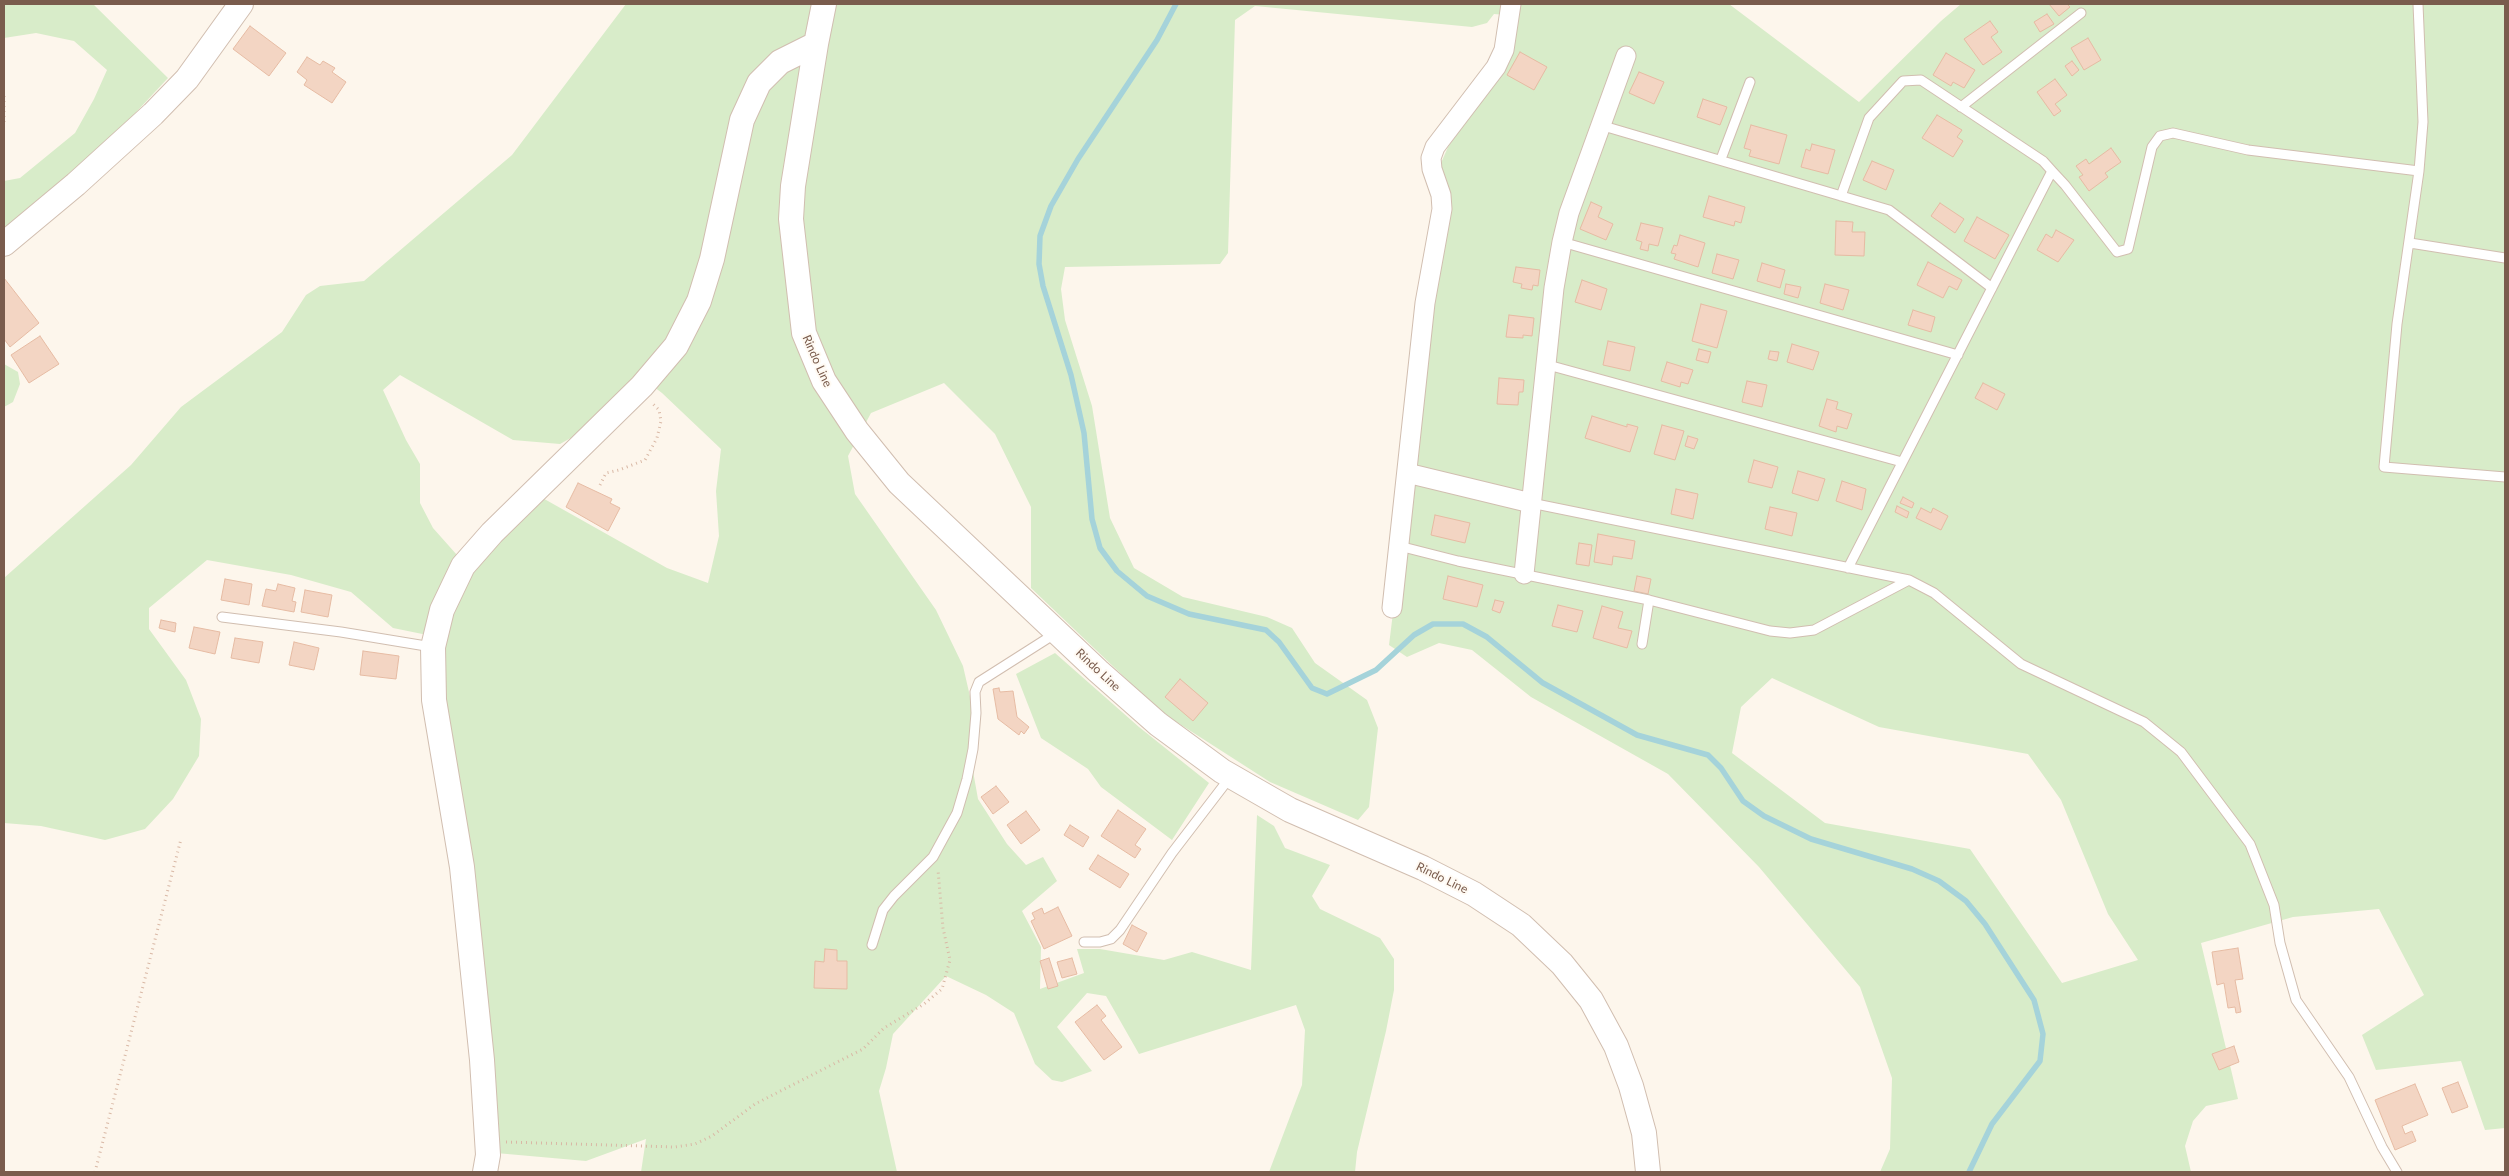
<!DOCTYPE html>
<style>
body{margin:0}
#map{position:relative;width:2509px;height:1176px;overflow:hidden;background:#fdf6ec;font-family:Lato,sans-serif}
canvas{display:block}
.frame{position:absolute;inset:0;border:5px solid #7a5c4d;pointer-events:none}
</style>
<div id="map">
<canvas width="2509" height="1176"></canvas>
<div class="frame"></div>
</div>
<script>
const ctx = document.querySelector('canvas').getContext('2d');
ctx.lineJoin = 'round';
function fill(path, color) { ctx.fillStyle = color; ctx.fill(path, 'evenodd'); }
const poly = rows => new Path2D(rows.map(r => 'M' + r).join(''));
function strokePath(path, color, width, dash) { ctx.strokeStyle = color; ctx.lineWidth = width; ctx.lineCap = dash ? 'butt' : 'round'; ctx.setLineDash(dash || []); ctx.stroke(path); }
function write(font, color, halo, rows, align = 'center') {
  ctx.font = font + ' Lato,sans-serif'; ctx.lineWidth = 4; ctx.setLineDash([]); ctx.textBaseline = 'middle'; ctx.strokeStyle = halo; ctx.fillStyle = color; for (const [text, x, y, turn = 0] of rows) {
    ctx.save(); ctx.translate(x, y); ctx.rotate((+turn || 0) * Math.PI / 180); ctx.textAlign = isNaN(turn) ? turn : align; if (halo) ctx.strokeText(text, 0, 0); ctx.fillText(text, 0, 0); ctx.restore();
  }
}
fill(poly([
 [4,4,93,4,168,78,111,139,4,230,4,181,20,178,75,133,94,99,107,70,74,41,36,33,4,38],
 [626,4,1729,4,1859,102,1941,21,1961,4,2505,4,2505,1128,2485,1130,2461,1061,2376,1070,2362,1035,2424,995,2379,909,2293,917,2201,943,2238,1099,2206,1106,2193,1121,2185,1146,2191,1172,1880,1172,1890,1149,1892,1078,1860,987,1759,867,1668,774,1531,697,1472,650,1439,643,1407,657,1389,645,1445,194,1441,163,1448,147,1508,60,1516,16,1494,14,1487,23,1472,27,1255,6,1235,20,1228,253,1220,264,1065,267,1061,289,1065,320,1092,406,1110,518,1134,568,1183,597,1267,617,1292,628,1315,663,1367,700,1378,728,1369,807,1358,820,1270,782,1161,712,1031,588,1031,507,995,434,944,383,871,413,848,456,855,494,936,610,963,666,977,727,973,771,978,799,1007,844,1026,865,1043,857,1057,881,1022,911,1041,947,1040,989,1084,973,1077,949,1100,949,1164,960,1192,952,1251,970,1257,815,1274,826,1285,848,1330,865,1312,896,1320,909,1380,938,1394,959,1394,990,1386,1031,1357,1152,1355,1172,1269,1172,1302,1085,1305,1030,1296,1005,1139,1054,1106,996,1087,993,1057,1027,1092,1071,1062,1082,1052,1080,1035,1064,1014,1013,986,995,946,976,893,1034,886,1068,879,1091,897,1172,641,1172,646,1139,586,1161,496,1153,443,703,442,638,393,628,351,592,291,575,207,560,149,608,149,629,186,680,201,719,199,756,173,799,145,829,105,840,41,826,4,823,4,578,131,465,181,407,282,332,306,295,320,286,364,281,512,155],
 [637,374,662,393,721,449,716,491,719,536,708,583,667,568,539,496,457,555,433,528,420,503,420,464,406,440,383,390,400,375,513,440,560,444,585,430],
 [1772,678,1879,727,2028,754,2061,800,2108,914,2138,960,2062,983,1970,849,1825,823,1732,753,1741,707],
 [4,364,18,372,20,384,13,402,4,407],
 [1055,653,1139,727,1209,783,1172,840,1101,787,1088,769,1041,738,1016,674]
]), '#d8ecc9');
strokePath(poly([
 [1176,4,1157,40,1078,159,1051,206,1040,236,1039,264,1043,286,1071,375,1084,433,1092,519,1100,548,1117,571,1147,596,1189,614,1266,630,1279,642,1312,688,1327,694,1376,670,1414,635,1433,624,1463,624,1487,637,1543,683,1637,735,1708,755,1721,768,1743,801,1764,816,1811,839,1912,869,1939,881,1966,901,1985,924,2034,1000,2043,1034,2040,1061,1992,1124,1969,1172]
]), '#a5d3da', 5.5);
const building = poly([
 [2049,4,2067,4,2070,7,2059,16,2049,4],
 [2047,14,2054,24,2040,32,2034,22,2047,14],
 [1990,21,1998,32,1991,37,2002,52,1983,65,1964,39,1990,21],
 [250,26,286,53,269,76,233,49,250,26],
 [2088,38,2101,60,2084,70,2071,48,2088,38],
 [1520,52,1547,67,1534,90,1507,75,1520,52],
 [1946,53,1975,70,1964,88,1953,82,1951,86,1933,75,1946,53],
 [307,57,320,65,323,61,335,68,332,72,346,82,332,103,304,85,307,80,297,72,307,57],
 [2072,61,2079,70,2072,76,2065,66,2072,61],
 [1639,72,1664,82,1654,104,1629,93,1639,72],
 [2055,79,2067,95,2055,104,2061,111,2054,116,2037,92,2055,79],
 [1703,99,1727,107,1720,125,1697,117,1703,99],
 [1937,115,1962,130,1957,137,1963,141,1953,157,1922,138,1937,115],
 [1751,125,1787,135,1779,164,1749,156,1751,150,1744,148,1751,125],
 [1812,144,1835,150,1828,174,1801,167,1806,149,1810,151,1812,144],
 [2111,148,2121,162,2105,173,2108,177,2089,191,2079,177,2083,175,2076,166,2086,159,2089,164,2111,148],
 [1872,161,1894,170,1886,190,1863,180,1872,161],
 [1709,196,1745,207,1741,223,1735,221,1734,226,1703,217,1709,196],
 [1591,202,1602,207,1598,217,1613,224,1606,240,1580,229,1591,202],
 [1940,203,1964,219,1955,233,1931,216,1940,203],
 [1977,217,2009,235,1995,259,1964,241,1977,217],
 [1836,221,1853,222,1852,232,1865,232,1864,256,1835,255,1836,221],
 [1641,223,1663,228,1658,246,1649,244,1648,251,1640,249,1642,242,1636,240,1641,223],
 [2056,230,2074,240,2058,262,2037,250,2046,234,2052,238,2056,230],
 [1680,235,1705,243,1698,267,1674,259,1676,254,1671,253,1674,245,1677,246,1680,235],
 [1717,254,1739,260,1733,279,1712,273,1717,254],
 [1928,262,1962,280,1957,290,1949,286,1943,298,1917,285,1928,262],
 [1762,263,1785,270,1780,288,1757,281,1762,263],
 [1516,267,1540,270,1538,286,1533,285,1532,290,1521,288,1522,284,1513,282,1516,267],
 [4,278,39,323,10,347,4,339,4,278],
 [1582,280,1607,289,1601,310,1575,302,1582,280],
 [1786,284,1801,287,1798,298,1784,294,1786,284],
 [1825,284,1849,290,1843,310,1820,303,1825,284],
 [1701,304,1727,311,1717,348,1692,341,1701,304],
 [1913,310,1935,317,1931,332,1908,325,1913,310],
 [1509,315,1534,318,1532,336,1523,335,1523,338,1506,337,1509,315],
 [40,336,59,364,29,383,11,355,40,336],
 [1608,341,1635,347,1630,371,1603,365,1608,341],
 [1792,344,1819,352,1813,370,1787,362,1792,344],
 [1699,349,1711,352,1708,363,1696,360,1699,349],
 [1770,351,1779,352,1777,361,1768,359,1770,351],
 [1667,362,1693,370,1688,384,1681,382,1680,387,1661,381,1667,362],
 [1499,378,1524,380,1523,392,1519,392,1518,405,1497,404,1499,378],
 [1747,381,1767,385,1762,407,1742,402,1747,381],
 [1983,383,2005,394,1997,410,1975,398,1983,383],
 [1827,399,1838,402,1836,409,1852,414,1847,429,1837,426,1836,432,1819,426,1827,399],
 [1592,416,1627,427,1627,424,1638,427,1630,452,1585,438,1592,416],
 [1662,425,1684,431,1675,460,1654,454,1662,425],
 [1688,436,1698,439,1694,449,1685,446,1688,436],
 [1754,460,1778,467,1772,488,1748,482,1754,460],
 [1798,471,1825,479,1818,501,1792,493,1798,471],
 [1842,481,1866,489,1862,510,1836,501,1842,481],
 [578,483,612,499,610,503,620,508,608,531,566,507,578,483],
 [1676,489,1698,494,1693,519,1671,514,1676,489],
 [1903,497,1914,503,1912,508,1900,503,1903,497],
 [1897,506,1909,512,1907,518,1895,512,1897,506],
 [1770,507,1797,513,1792,536,1765,529,1770,507],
 [1921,508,1931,513,1933,508,1948,516,1941,530,1916,518,1921,508],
 [1435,515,1470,523,1465,543,1431,535,1435,515],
 [1598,534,1635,541,1632,559,1613,556,1612,565,1594,562,1598,534],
 [1579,543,1592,545,1589,566,1576,564,1579,543],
 [1448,576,1483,585,1477,607,1443,599,1448,576],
 [1637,576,1651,579,1648,594,1634,591,1637,576],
 [225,579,252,584,249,605,221,600,225,579],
 [278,584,295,588,292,601,296,602,294,612,262,606,266,589,276,591,278,584],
 [305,590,332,595,328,617,301,612,305,590],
 [1495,600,1504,602,1500,613,1492,610,1495,600],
 [1558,605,1583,611,1577,632,1552,626,1558,605],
 [1602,606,1623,612,1618,628,1632,631,1627,648,1593,638,1602,606],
 [161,620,176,623,175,632,159,628,161,620],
 [194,627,220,632,215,654,189,648,194,627],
 [235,638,263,642,259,663,231,658,235,638],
 [294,642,319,648,314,670,289,665,294,642],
 [363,651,399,656,396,679,360,675,363,651],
 [1180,679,1208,703,1193,721,1165,697,1180,679],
 [999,688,1000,692,1013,691,1017,717,1029,727,1024,734,1021,731,1019,735,998,719,993,689,999,688],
 [996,786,1009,802,993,814,981,797,996,786],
 [1118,810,1146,829,1135,845,1141,849,1135,858,1101,836,1118,810],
 [1026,811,1040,830,1021,844,1007,825,1026,811],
 [1070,825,1089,837,1083,847,1064,835,1070,825],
 [1098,855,1129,874,1120,888,1089,869,1098,855],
 [1058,907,1072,936,1044,949,1031,921,1035,919,1032,913,1042,908,1044,914,1058,907],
 [1132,925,1147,933,1137,952,1123,944,1132,925],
 [2238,948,2243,979,2235,980,2241,1012,2236,1013,2235,1007,2228,1008,2224,983,2217,985,2212,952,2238,948],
 [825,949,837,950,837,961,847,961,847,989,814,988,815,961,824,962,825,949],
 [1049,958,1058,986,1048,989,1040,961,1049,958],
 [1072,958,1077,974,1062,978,1057,962,1072,958],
 [1097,1005,1106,1016,1101,1020,1122,1047,1104,1060,1075,1022,1097,1005],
 [2234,1046,2239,1062,2219,1070,2212,1054,2234,1046],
 [2458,1082,2468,1107,2452,1113,2442,1088,2458,1082],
 [2415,1084,2428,1115,2402,1126,2405,1134,2412,1131,2416,1141,2395,1150,2375,1100,2415,1084]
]);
fill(building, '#f3d5c3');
strokePath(building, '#e6bba3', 1);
const service = poly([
 [2418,4,2423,122,2419,171,2397,324,2384,467,2505,477],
 [1961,107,2081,13],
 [1600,125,1889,210,1992,288],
 [1721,159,1750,82],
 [1841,196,1869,118,1903,81,1921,80,2043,161,2052,171],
 [1562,242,1958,355],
 [2410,243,2505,258],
 [1548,365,1902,462],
 [1531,503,1909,580,1934,593,2021,664,2144,722,2181,752,2250,844,2274,905,2280,943,2296,1000,2349,1077,2382,1147,2397,1172],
 [1399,546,1458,561,1649,600,1770,631,1790,633,1814,630,1909,580],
 [1848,568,2052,171,2065,185,2117,252,2128,249,2152,147,2160,136,2173,133,2248,150,2419,171],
 [222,617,341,632,432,647],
 [1642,644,1649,600],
 [1084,942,1100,942,1111,939,1120,930,1172,853,1231,776],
 [872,945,883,910,894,896,933,857,957,813,967,779,973,749,976,713,975,692,979,682,1056,633]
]);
const minor = poly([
 [1407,473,1531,503],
 [1524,574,1554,288,1562,242,1569,213,1626,56],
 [1392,608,1425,303,1442,209,1441,195,1432,169,1431,158,1435,147,1496,67,1504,50,1511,4]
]);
const tertiary = poly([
 [824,4,816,44,793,186,791,219,804,333,824,381,857,431,899,483,1098,671,1158,724,1222,771,1290,810,1423,868,1474,894,1521,925,1562,964,1591,1000,1616,1046,1631,1086,1644,1133,1648,1172],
 [4,244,76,184,153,114,187,79,241,4],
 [485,1172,488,1155,482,1060,462,867,434,700,433,647,442,610,463,566,492,533,642,386,676,346,699,301,712,259,742,120,759,83,780,62,816,44]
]);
strokePath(service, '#d1beb0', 11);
strokePath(minor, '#d1beb0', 21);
strokePath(tertiary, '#d1beb0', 26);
strokePath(poly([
 [4,96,4,126],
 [600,485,606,473,619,470,645,460,657,438,661,421,659,410,653,404],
 [506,1142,675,1147,695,1144,712,1136,755,1104,863,1049,884,1028,924,1004,942,989,950,960,943,928,938,870],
 [95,1172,181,839]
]), '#d9b8a5', 3, [1, 4]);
strokePath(service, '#fff', 9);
strokePath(minor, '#fff', 19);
strokePath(tertiary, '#fff', 24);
write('12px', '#7a5c4d', '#fffaf3', [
 ["Rindo Line",817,361,66],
 ["Rindo Line",1098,670,43],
 ["Rindo Line",1442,878,26]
]);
</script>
